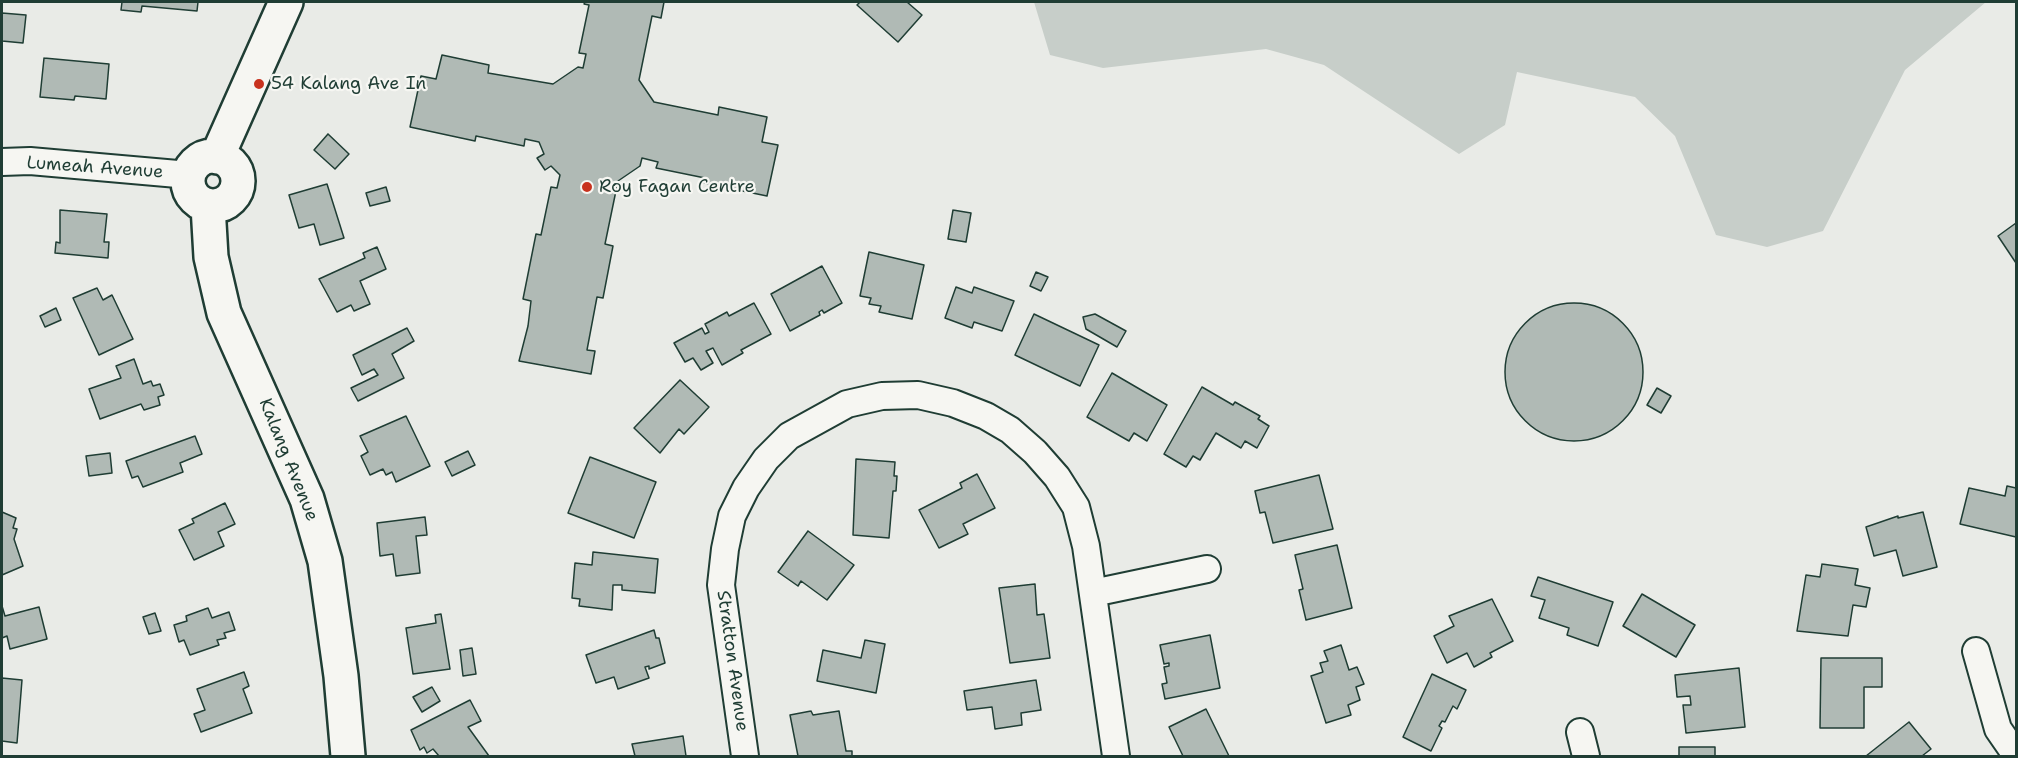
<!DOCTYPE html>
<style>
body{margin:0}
#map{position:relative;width:2018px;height:758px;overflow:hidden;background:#e9ebe7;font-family:"Shantell Sans",sans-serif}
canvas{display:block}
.frame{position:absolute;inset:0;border:3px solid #1f3d34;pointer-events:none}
</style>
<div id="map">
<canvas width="2018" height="758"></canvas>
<div class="frame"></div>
</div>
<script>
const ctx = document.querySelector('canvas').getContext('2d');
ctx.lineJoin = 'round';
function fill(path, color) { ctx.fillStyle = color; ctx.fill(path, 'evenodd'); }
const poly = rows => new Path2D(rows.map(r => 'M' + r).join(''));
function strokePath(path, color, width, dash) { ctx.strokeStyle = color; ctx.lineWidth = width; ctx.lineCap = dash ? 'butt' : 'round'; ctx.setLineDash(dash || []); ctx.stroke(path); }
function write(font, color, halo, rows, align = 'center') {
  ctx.font = font + ' "Shantell Sans",sans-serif'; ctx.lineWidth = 4.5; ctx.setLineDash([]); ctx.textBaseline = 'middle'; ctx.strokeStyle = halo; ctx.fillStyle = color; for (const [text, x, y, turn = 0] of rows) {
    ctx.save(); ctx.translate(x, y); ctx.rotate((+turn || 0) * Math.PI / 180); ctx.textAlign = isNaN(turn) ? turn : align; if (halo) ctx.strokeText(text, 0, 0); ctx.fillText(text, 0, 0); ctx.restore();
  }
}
fill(poly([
 [1034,2,1986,2,1905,70,1823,231,1767,247,1716,235,1675,136,1635,97,1517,72,1505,125,1459,154,1324,65,1266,49,1103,68,1050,55]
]), '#c7cec9');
const building = poly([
 [122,2,198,2,197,11,142,6,141,12,121,10,122,2],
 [585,2,664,2,661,18,652,16,639,80,654,102,718,115,719,107,767,117,762,142,778,145,767,196,704,183,705,178,656,168,658,162,642,158,640,166,618,181,605,244,613,246,603,298,597,297,587,350,595,351,591,374,519,361,528,326,531,301,523,299,536,234,541,235,551,187,557,188,560,175,551,166,545,170,537,158,544,154,539,142,525,139,524,146,476,136,475,141,410,127,421,76,436,79,442,55,489,65,488,73,553,84,578,67,583,68,586,54,579,53,589,5,584,4,585,2],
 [860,2,907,2,922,15,898,42,857,5,860,2],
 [2,13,26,15,23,43,2,41,2,13],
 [44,58,109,64,106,99,75,96,74,100,40,97,44,58],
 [328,134,349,154,335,169,314,150,328,134],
 [327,184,344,238,320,245,314,224,299,228,289,195,327,184],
 [386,187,390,201,370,206,366,193,386,187],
 [60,210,107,214,104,242,109,242,108,258,55,253,56,242,60,243,60,210],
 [953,210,971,213,966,242,948,239,953,210],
 [2016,223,2016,263,1998,236,2016,223],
 [377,247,386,269,360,281,370,304,354,311,351,305,337,312,319,279,365,258,363,253,377,247],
 [869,252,924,265,912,319,879,312,881,306,869,304,871,298,860,296,869,252],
 [822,266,842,303,824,313,822,310,819,312,820,315,790,331,771,294,822,266],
 [1036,272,1048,277,1041,291,1030,286,1036,272],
 [956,287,972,293,974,287,1014,301,1002,331,974,322,972,328,945,318,956,287],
 [97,288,103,300,112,295,133,339,99,355,73,298,97,288],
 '1505 372a69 69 0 1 1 138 0a69 69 0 1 1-138 0Z',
 [754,303,771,334,741,350,743,353,722,365,713,348,706,351,713,363,701,370,693,358,685,362,674,343,702,328,705,334,709,332,705,324,727,312,729,316,754,303],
 [56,308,61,320,45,327,40,316,56,308],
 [1034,314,1099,345,1080,386,1015,355,1034,314],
 [1095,314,1126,331,1117,347,1086,329,1083,317,1095,314],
 [407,328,414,341,392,354,404,378,358,401,351,388,378,375,374,369,362,375,353,355,407,328],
 [134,359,143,384,151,381,153,386,160,384,164,395,158,397,160,405,144,410,141,404,100,419,89,389,121,378,116,366,134,359],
 [1112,373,1167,405,1147,441,1134,433,1129,441,1087,417,1112,373],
 [680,380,709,407,684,434,679,429,660,453,634,428,680,380],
 [1202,387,1233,405,1235,402,1260,416,1258,419,1269,426,1257,448,1245,441,1241,448,1216,433,1200,460,1193,456,1186,467,1164,454,1202,387],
 [1657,388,1671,396,1661,413,1647,405,1657,388],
 [406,416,430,466,396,482,392,472,386,475,383,469,370,475,361,456,368,452,360,436,406,416],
 [195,436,202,454,180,463,183,472,143,487,138,476,132,478,126,461,195,436],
 [468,451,475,465,452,476,445,462,468,451],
 [110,453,112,473,89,476,86,456,110,453],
 [590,457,656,482,634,538,568,513,590,457],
 [856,459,895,462,894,476,897,476,896,491,893,491,889,538,853,535,856,459],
 [977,474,995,508,963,524,968,534,939,548,919,510,962,488,960,483,977,474],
 [1319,475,1333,529,1273,543,1265,512,1260,513,1255,491,1319,475],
 [2007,486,2016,488,2016,537,1960,524,1969,488,2005,496,2007,486],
 [225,503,235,524,218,532,224,546,194,560,179,530,194,523,192,519,225,503],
 [2,512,16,518,13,528,17,529,14,539,23,566,2,575,2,512],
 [1923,512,1937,567,1903,576,1896,550,1874,556,1866,527,1898,516,1898,518,1923,512],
 [425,517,427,535,416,536,420,573,396,576,393,554,380,556,377,523,425,517],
 [808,531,854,565,827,600,801,581,798,586,778,572,808,531],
 [1337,545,1352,608,1306,620,1299,590,1303,589,1295,555,1337,545],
 [593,552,658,559,655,593,622,590,622,585,613,585,612,610,579,606,580,599,572,598,575,563,592,565,593,552],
 [1822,564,1858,569,1855,585,1870,588,1866,607,1853,605,1848,636,1797,631,1806,575,1820,577,1822,564],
 [1538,577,1613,602,1598,646,1567,635,1569,628,1539,618,1545,600,1531,596,1538,577],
 [1035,584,1037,615,1044,614,1050,658,1010,663,999,588,1035,584],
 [1642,594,1695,625,1676,657,1623,626,1642,594],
 [1492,599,1513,641,1490,653,1492,657,1474,667,1467,653,1447,663,1434,636,1454,626,1449,616,1492,599],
 [2,606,5,616,39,607,47,639,10,649,7,636,2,638,2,606],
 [208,608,212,618,229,612,235,630,224,633,226,638,217,640,219,645,190,655,184,640,179,642,174,625,187,621,186,616,208,608],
 [155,613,161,631,149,634,143,617,155,613],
 [441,614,450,669,413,674,406,628,436,623,435,615,441,614],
 [654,630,656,638,659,638,665,663,649,669,649,666,645,667,649,678,618,689,614,677,596,683,586,655,654,630],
 [1210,635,1220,688,1165,699,1162,684,1167,683,1164,667,1169,666,1169,663,1164,664,1160,645,1210,635],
 [865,640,885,644,876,693,817,681,823,650,861,658,865,640],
 [1341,645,1349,670,1357,667,1364,684,1356,687,1360,700,1348,705,1351,715,1326,723,1311,676,1323,672,1320,663,1328,661,1324,651,1341,645],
 [472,648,476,674,463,676,460,650,472,648],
 [1821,658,1882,658,1882,687,1864,687,1864,728,1820,728,1821,658],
 [1739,668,1745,727,1686,733,1683,705,1691,705,1690,696,1677,697,1675,675,1739,668],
 [244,672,249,686,243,689,252,713,201,732,194,714,205,710,197,689,244,672],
 [1432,674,1466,690,1457,709,1453,706,1445,722,1442,721,1439,726,1442,728,1431,751,1403,737,1432,674],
 [2,678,22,680,17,743,2,741,2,678],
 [1036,680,1041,710,1021,713,1022,725,995,729,992,707,967,710,964,691,1036,680],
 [432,687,440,701,422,712,413,697,432,687],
 [470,700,481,721,468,727,489,756,439,756,433,749,427,753,424,747,420,750,411,730,470,700],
 [1206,709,1229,756,1183,756,1169,727,1206,709],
 [811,711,813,715,839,711,846,751,852,751,852,756,798,756,790,715,811,711],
 [1909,722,1931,749,1922,756,1866,756,1909,722],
 [683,736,686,756,635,756,632,744,683,736],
 [1679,747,1715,747,1715,756,1679,756,1679,747]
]);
fill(building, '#b0bab5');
strokePath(building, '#1f3d34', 1.5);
const street = poly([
 [2,162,30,161,189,175],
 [1093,593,1207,569],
 [1976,651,1998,729,2016,755],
 [1580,732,1586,756],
 [745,756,721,585,725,549,732,516,746,488,766,459,789,436,847,404,882,396,918,395,953,403,986,416,1010,430,1035,452,1057,477,1076,507,1086,546,1116,756]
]);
const secondary = poly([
 '188 181a25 25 0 1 1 50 0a25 25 0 1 1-50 0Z',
 [217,157,286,2],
 [208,206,211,257,224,313,307,499,325,561,341,676,348,756]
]);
strokePath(street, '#1f3d34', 30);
strokePath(secondary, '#1f3d34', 38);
strokePath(street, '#f6f6f2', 26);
strokePath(secondary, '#f6f6f2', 33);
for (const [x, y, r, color] of [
 [259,84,6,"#c8321e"],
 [587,187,6,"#c8321e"]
]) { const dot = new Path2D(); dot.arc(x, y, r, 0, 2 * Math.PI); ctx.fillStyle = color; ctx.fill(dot); strokePath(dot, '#f6f6f2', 2); }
write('18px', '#1f3d34', '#f6f6f2', [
 ["54 Kalang Ave In",271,84],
 ["Roy Fagan Centre",599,187]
], 'left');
write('18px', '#1f3d34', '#f6f6f2', [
 ["Lumeah Avenue",95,168,4],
 ["Kalang Avenue",288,460,68],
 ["Stratton Avenue",732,661,82]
]);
</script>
